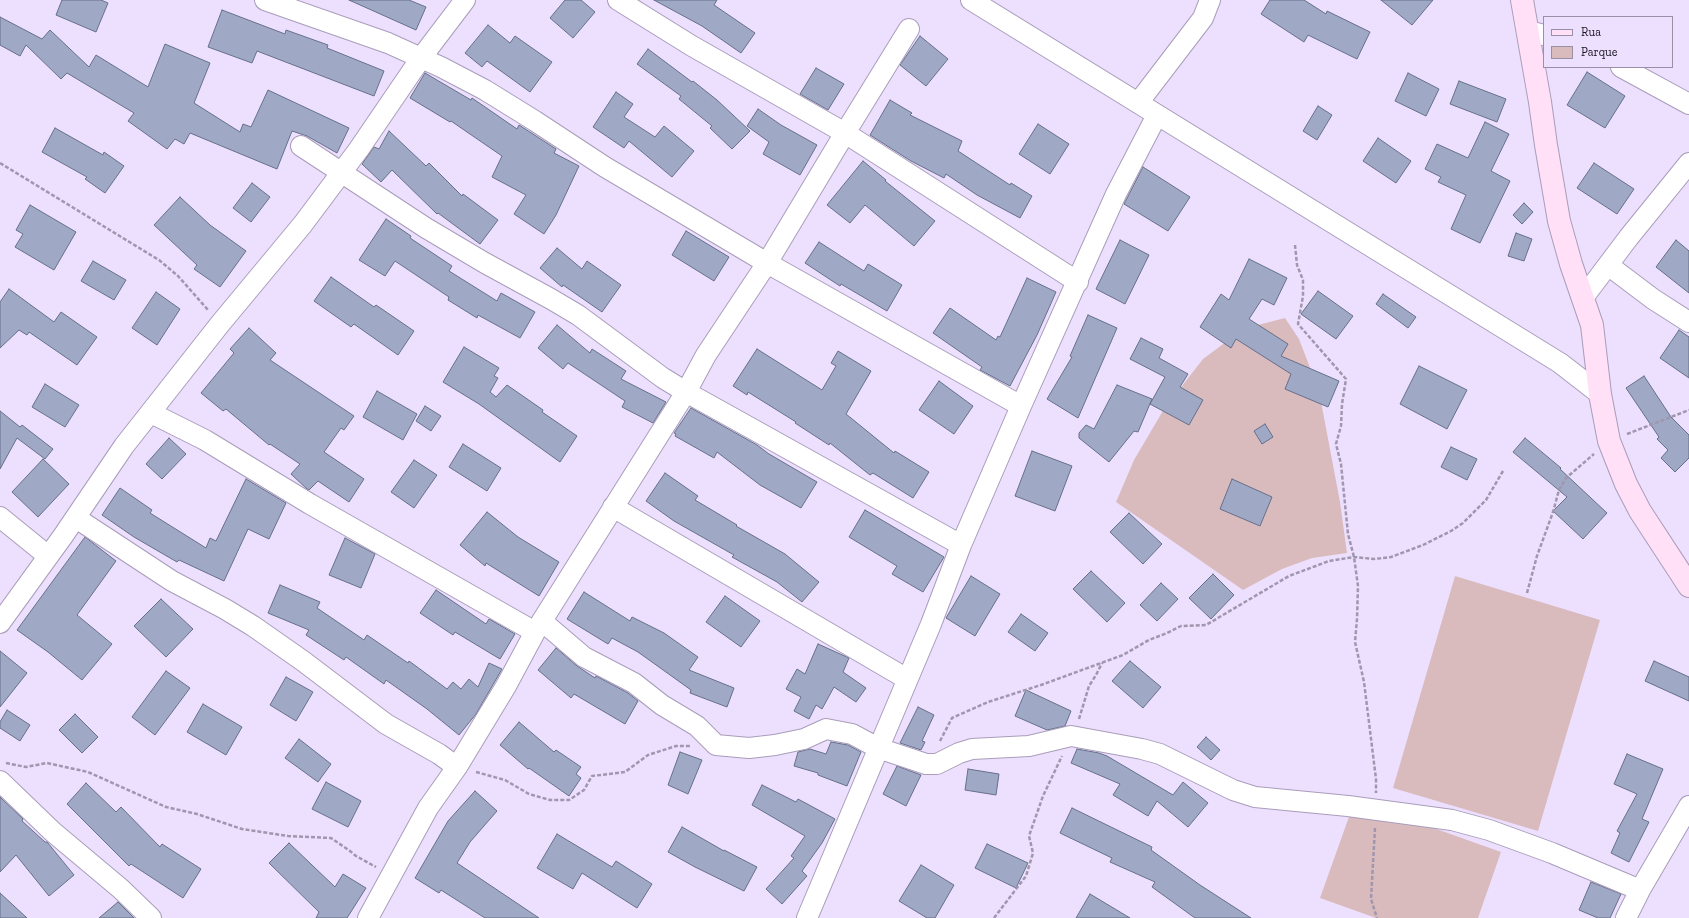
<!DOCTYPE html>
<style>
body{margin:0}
#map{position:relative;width:1689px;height:918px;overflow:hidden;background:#ede0ff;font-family:"Zilla Slab",serif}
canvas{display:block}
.legend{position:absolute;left:1543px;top:16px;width:130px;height:52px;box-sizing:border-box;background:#ede0ff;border:1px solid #998fa6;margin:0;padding:5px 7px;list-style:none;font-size:12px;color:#1a1520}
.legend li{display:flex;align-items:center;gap:8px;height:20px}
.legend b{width:20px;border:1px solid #998fa6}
</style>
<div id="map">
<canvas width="1689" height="918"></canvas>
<ul class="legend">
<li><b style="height:5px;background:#ffe0f6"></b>Rua</li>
<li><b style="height:11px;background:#d9bbbe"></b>Parque</li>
</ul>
</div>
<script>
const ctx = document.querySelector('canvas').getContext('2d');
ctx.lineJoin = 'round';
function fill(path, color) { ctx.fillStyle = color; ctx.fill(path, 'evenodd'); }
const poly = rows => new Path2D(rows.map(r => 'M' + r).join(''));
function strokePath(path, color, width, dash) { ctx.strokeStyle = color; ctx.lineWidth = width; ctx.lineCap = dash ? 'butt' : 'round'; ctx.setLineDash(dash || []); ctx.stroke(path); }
fill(poly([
 [1285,318,1299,339,1319,391,1340,502,1347,553,1312,558,1282,569,1243,590,1116,502,1134,460,1164,409,1203,359,1230,339,1254,326],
 [1455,576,1600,620,1538,831,1393,788],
 [1355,800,1501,852,1478,918,1376,918,1320,898]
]), '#d9bbbe');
const building = poly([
 [62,0,101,0,108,3,96,32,56,15,62,0],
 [349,0,409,0,426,7,416,30,349,0],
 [565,0,581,0,595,12,573,38,550,18,565,0],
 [654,0,717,0,714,5,755,33,741,53,702,26,654,0],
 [1270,0,1304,0,1326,14,1327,11,1370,32,1357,59,1308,35,1304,42,1261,14,1270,0],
 [1381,0,1433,0,1412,25,1381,0],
 [222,10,285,34,286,30,328,45,327,48,384,71,374,96,257,51,252,63,208,47,222,10],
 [0,17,42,39,50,30,89,67,96,55,148,87,165,44,210,63,194,103,240,132,243,124,251,127,268,90,349,128,337,153,307,136,292,131,277,169,190,133,184,144,175,139,167,149,128,121,134,113,67,73,61,79,26,45,20,56,0,45,0,17],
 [488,25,510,43,515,36,552,62,530,92,487,61,482,67,465,53,488,25],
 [920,36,948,59,926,86,900,65,920,36],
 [648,49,692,82,693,81,717,100,750,131,732,149,710,128,712,126,679,99,681,96,637,64,648,49],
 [816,68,844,84,828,110,800,94,816,68],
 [1587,72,1625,96,1605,128,1567,105,1587,72],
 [425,73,471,100,472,98,517,129,519,125,556,149,554,153,579,166,556,215,544,234,514,214,526,195,492,177,502,156,451,121,450,122,410,98,425,73],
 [1408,73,1439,89,1426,116,1395,101,1408,73],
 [1459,81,1506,99,1497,122,1450,104,1459,81],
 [616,92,633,104,624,117,655,137,664,126,694,151,672,177,629,141,624,148,593,127,616,92],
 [890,100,912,113,910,115,962,141,958,151,1010,185,1011,183,1032,196,1020,218,977,195,946,174,944,178,911,161,870,135,890,100],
 [1318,106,1332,115,1317,140,1303,131,1318,106],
 [758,109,781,125,817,145,800,175,763,154,769,142,747,126,758,109],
 [1485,122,1509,134,1491,171,1510,181,1480,243,1451,229,1466,195,1438,182,1441,177,1425,169,1437,144,1468,158,1485,122],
 [1038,124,1069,144,1050,174,1019,154,1038,124],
 [55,128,103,155,104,152,124,166,105,193,85,179,87,177,42,152,55,128],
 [389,131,426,166,429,163,462,196,463,194,498,220,480,244,438,213,437,214,392,170,381,182,362,164,374,147,379,149,389,131],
 [1378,138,1411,161,1396,183,1363,161,1378,138],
 [863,161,886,180,885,181,935,221,914,246,865,205,850,223,827,205,863,161],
 [1594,163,1634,189,1617,214,1577,188,1594,163],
 [1143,167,1190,197,1168,231,1124,204,1143,167],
 [252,183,270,197,251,222,233,208,252,183],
 [180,197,210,225,246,251,220,287,194,269,197,265,154,225,180,197],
 [1524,203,1533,212,1522,224,1513,215,1524,203],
 [30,205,76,232,54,270,15,247,23,234,16,230,30,205],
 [386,219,411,236,410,238,452,266,449,271,497,301,501,293,535,312,520,338,478,315,477,318,448,300,449,297,395,261,385,276,359,260,386,219],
 [686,231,729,257,714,281,672,255,686,231],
 [1516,233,1532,239,1524,261,1508,256,1516,233],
 [1120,240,1149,255,1125,304,1096,289,1120,240],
 [1676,240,1689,251,1689,293,1656,267,1676,240],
 [819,242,864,271,868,264,902,285,887,311,841,284,840,286,805,263,819,242],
 [557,248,582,269,587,261,621,285,602,312,563,285,562,287,540,268,557,248],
 [1249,259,1287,278,1274,305,1262,299,1249,319,1288,344,1281,356,1339,381,1328,407,1285,389,1291,374,1236,339,1231,348,1200,327,1221,294,1229,300,1249,259],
 [93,261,126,280,114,300,81,281,93,261],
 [331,277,374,307,376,305,414,331,398,355,354,324,351,327,314,301,331,277],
 [1027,278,1056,292,1037,335,1010,386,980,370,982,367,933,333,950,308,996,340,998,336,1000,337,1027,278],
 [9,289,54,322,61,312,97,337,77,365,29,332,27,335,19,330,0,348,0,302,9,289],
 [1318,291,1353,316,1336,339,1301,314,1318,291],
 [156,292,180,309,157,345,132,328,156,292],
 [1383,294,1416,317,1408,328,1376,304,1383,294],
 [1088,315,1117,328,1078,418,1047,399,1072,357,1070,356,1088,315],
 [557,325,590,353,592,349,626,371,621,379,666,402,653,423,622,407,625,401,568,363,563,369,538,348,557,325],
 [249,328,276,353,270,360,354,416,344,430,341,428,324,452,364,479,349,502,318,481,309,490,307,489,291,474,300,464,270,444,269,445,226,409,223,411,201,393,234,353,230,349,249,328],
 [1679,330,1689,337,1689,378,1660,358,1679,330],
 [1141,338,1163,349,1159,358,1188,374,1180,387,1203,400,1189,425,1150,404,1165,377,1130,359,1141,338],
 [464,347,499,368,494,376,498,378,490,392,496,397,507,385,543,410,542,412,577,436,560,462,479,404,443,382,464,347],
 [757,349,822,390,836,366,831,363,838,351,871,371,846,414,894,453,895,451,929,472,913,498,873,473,870,475,830,443,829,445,795,423,796,422,748,392,747,395,733,386,757,349],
 [1419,366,1467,390,1447,429,1400,404,1419,366],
 [1644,376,1671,417,1689,435,1689,458,1675,472,1661,458,1668,450,1657,439,1659,437,1626,388,1644,376],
 [939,381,973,406,954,434,919,410,939,381],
 [45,384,79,405,65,427,32,407,45,384],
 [1117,385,1152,399,1138,432,1134,431,1109,462,1079,438,1079,433,1086,425,1094,429,1117,385],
 [377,391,417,414,403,440,363,417,377,391],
 [425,406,441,416,431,431,416,421,425,406],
 [691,408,757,445,769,454,817,482,801,508,760,485,717,452,714,458,675,436,676,434,674,433,691,408],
 [0,411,20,427,22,425,53,449,45,459,17,438,0,469,0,411],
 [1265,424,1273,437,1262,444,1254,431,1265,424],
 [169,438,186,454,162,479,146,464,169,438],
 [1525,438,1561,468,1560,469,1607,513,1583,539,1553,511,1567,497,1513,452,1525,438],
 [463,444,501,468,487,491,449,467,463,444],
 [1451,447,1477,459,1467,480,1441,467,1451,447],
 [1032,451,1072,466,1055,511,1015,496,1032,451],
 [43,459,69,484,38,517,12,492,43,459],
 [414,460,437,475,414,508,391,492,414,460],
 [665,473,698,496,695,500,737,525,736,526,785,554,819,582,802,602,777,582,732,557,734,555,674,521,646,501,665,473],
 [246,479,286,503,269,539,248,529,224,581,179,560,177,562,134,537,102,515,120,488,152,510,150,513,206,548,210,538,216,541,246,479],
 [1232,479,1272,497,1260,526,1220,509,1232,479],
 [865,510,944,557,923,592,892,574,897,566,849,537,865,510],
 [487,512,518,537,559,562,539,596,486,563,485,566,460,545,487,512],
 [1129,513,1162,544,1143,564,1110,532,1129,513],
 [85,537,116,561,77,615,112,644,82,680,48,652,17,630,85,537],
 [345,538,375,554,361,588,329,575,345,538],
 [1091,571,1125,603,1107,622,1073,589,1091,571],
 [1213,574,1234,595,1211,619,1189,598,1213,574],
 [971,576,1000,594,975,636,946,618,971,576],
 [1161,583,1178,599,1157,621,1140,605,1161,583],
 [280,585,320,602,317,608,364,640,367,635,408,663,409,661,447,689,453,682,461,689,469,679,478,687,489,663,502,669,476,714,459,735,427,709,386,680,384,684,346,657,344,660,306,635,309,630,268,613,280,585],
 [436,590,486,624,489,619,515,634,500,659,455,632,453,635,420,613,436,590],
 [584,592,630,621,632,617,664,633,698,657,689,670,734,688,727,707,690,693,691,690,638,652,612,638,608,644,567,619,584,592],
 [725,596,760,621,741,647,706,622,725,596],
 [161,599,193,629,166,657,134,626,161,599],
 [1021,614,1048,633,1035,651,1008,632,1021,614],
 [818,644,849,658,843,672,866,688,856,702,834,687,822,709,816,705,809,719,794,711,801,697,786,689,797,669,805,674,818,644],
 [556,648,577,666,595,678,596,676,628,693,638,701,625,724,574,694,571,698,538,670,556,648],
 [0,651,27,673,0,707,0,651],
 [1130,661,1161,687,1143,708,1112,681,1130,661],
 [1654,661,1689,677,1689,701,1645,681,1654,661],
 [166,671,190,688,155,735,132,717,166,671],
 [286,677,313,692,296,721,270,705,286,677],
 [1026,690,1071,711,1065,726,1047,730,1015,716,1026,690],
 [203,704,242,727,226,755,187,732,203,704],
 [918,707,934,715,922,741,925,742,921,750,900,743,918,707],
 [7,710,30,725,20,741,0,728,0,722,7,710],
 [75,714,98,737,82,753,59,730,75,714],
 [519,722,554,752,556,750,581,767,576,774,581,778,569,796,529,768,528,769,500,745,519,722],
 [1206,737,1220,750,1211,760,1197,747,1206,737],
 [299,739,331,764,318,782,285,758,299,739],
 [831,742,848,745,861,752,847,786,818,775,818,773,794,766,798,752,810,749,826,754,831,742],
 [1077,749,1099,753,1107,756,1173,795,1183,782,1208,803,1188,827,1157,801,1148,816,1113,795,1120,784,1071,763,1077,749],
 [680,752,702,760,688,794,668,785,680,752],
 [1627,754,1663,769,1642,819,1649,822,1629,862,1611,853,1620,833,1617,831,1637,794,1614,784,1627,754],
 [897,766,921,775,906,806,883,794,897,766],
 [968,769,999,774,996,795,965,790,968,769],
 [326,782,361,801,348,827,312,809,326,782],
 [86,783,116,812,121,807,160,847,162,844,201,869,183,898,131,864,129,866,67,804,86,783],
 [762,785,796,802,798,799,835,819,822,843,802,871,807,876,782,904,766,889,794,858,791,856,805,836,752,805,762,785],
 [475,791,497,811,470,842,457,863,539,918,485,918,441,890,439,893,415,878,448,821,475,791],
 [0,797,23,819,22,821,45,842,47,842,74,875,49,896,16,855,0,872,0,797],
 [1072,808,1152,847,1151,850,1200,885,1251,918,1195,918,1152,887,1155,882,1110,862,1112,858,1060,833,1072,808],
 [682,827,724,851,724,850,757,867,744,891,695,867,668,852,682,827],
 [557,834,612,867,616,861,652,884,637,908,582,873,573,889,537,868,557,834],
 [289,843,335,887,343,874,366,888,347,918,316,918,319,912,269,863,289,843],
 [987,844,1028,863,1016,888,975,868,987,844],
 [921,865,954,885,935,918,927,918,899,901,921,865],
 [1591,882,1621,894,1610,918,1598,918,1579,910,1591,882],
 [0,893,27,918,0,918,0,893],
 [1090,894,1130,918,1076,918,1090,894],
 [118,902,134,918,99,918,118,902]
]);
fill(building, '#9fa9c5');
strokePath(building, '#666f89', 1);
const street = poly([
 [265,0,388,43,441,67,485,90,535,121,605,167,767,263,1021,406],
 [618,0,692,46,845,133,1078,282],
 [971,0,1560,363,1600,394],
 [1528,31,1544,35],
 [1621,67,1689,104],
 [1138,103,1203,18,1210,0],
 [301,146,426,228,485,263,551,299,578,315,663,378,686,392,961,545],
 [1608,265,1653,299,1689,322],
 [1583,298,1629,237,1689,163],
 [151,413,205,440,310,504,535,632],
 [613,507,907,679],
 [0,517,48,556],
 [76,518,172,581,225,609,253,626,303,661,386,724,439,754,457,767],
 [543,622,584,657,634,683,662,705,697,726,716,745,749,748,775,745,804,739,826,729,852,734,878,748,926,764,937,764,959,753,972,749,1029,746,1071,736,1142,749,1160,754,1233,790,1255,797,1348,806,1452,820,1489,830,1552,853,1640,890],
 [0,623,63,536,124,446,220,324,303,224,359,149,421,58,465,0],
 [0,781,53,832,121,889,151,918],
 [368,918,428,808,457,767,506,686,535,632,686,392,706,355,767,263,845,133,909,29],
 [807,918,931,624,961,545,1021,406,1116,194,1157,115],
 [1626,918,1640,890,1689,806]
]);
const secondary = poly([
 [1522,0,1540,102,1546,145,1559,221,1571,264,1592,325,1600,394,1609,441,1626,484,1640,511,1689,586]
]);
strokePath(street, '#a99dba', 22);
strokePath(secondary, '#a99dba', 24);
strokePath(poly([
 [0,163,159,260,178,276,208,310],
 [1295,245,1297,265,1303,280,1303,296,1298,324,1346,379,1342,404,1341,426,1336,444,1341,464,1348,534,1354,557,1358,586,1357,619,1355,642,1364,682,1376,779,1376,793],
 [1627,434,1689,410],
 [1527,593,1537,556,1553,512,1559,490,1566,478,1594,454],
 [1079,719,1089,686,1096,675,1102,663],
 [940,741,952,718,988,702,1041,685,1123,655,1149,640,1167,633,1181,626,1206,625,1289,576,1329,561,1354,557,1374,559,1391,557,1423,545,1451,531,1463,523,1486,500,1503,471],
 [6,763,26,767,47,763,88,772,166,807,197,814,242,829,288,836,331,838,350,851,356,856,376,867],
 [476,772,505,780,529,794,550,800,569,800,584,790,592,776,625,772,648,755,676,746,691,746],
 [1375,828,1371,899,1377,918],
 [994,918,1026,876,1033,853,1029,836,1043,796,1062,756]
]), '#a096ae', 2.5, [4, 2]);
strokePath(street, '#fff', 20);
strokePath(secondary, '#ffe0f6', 22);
</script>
